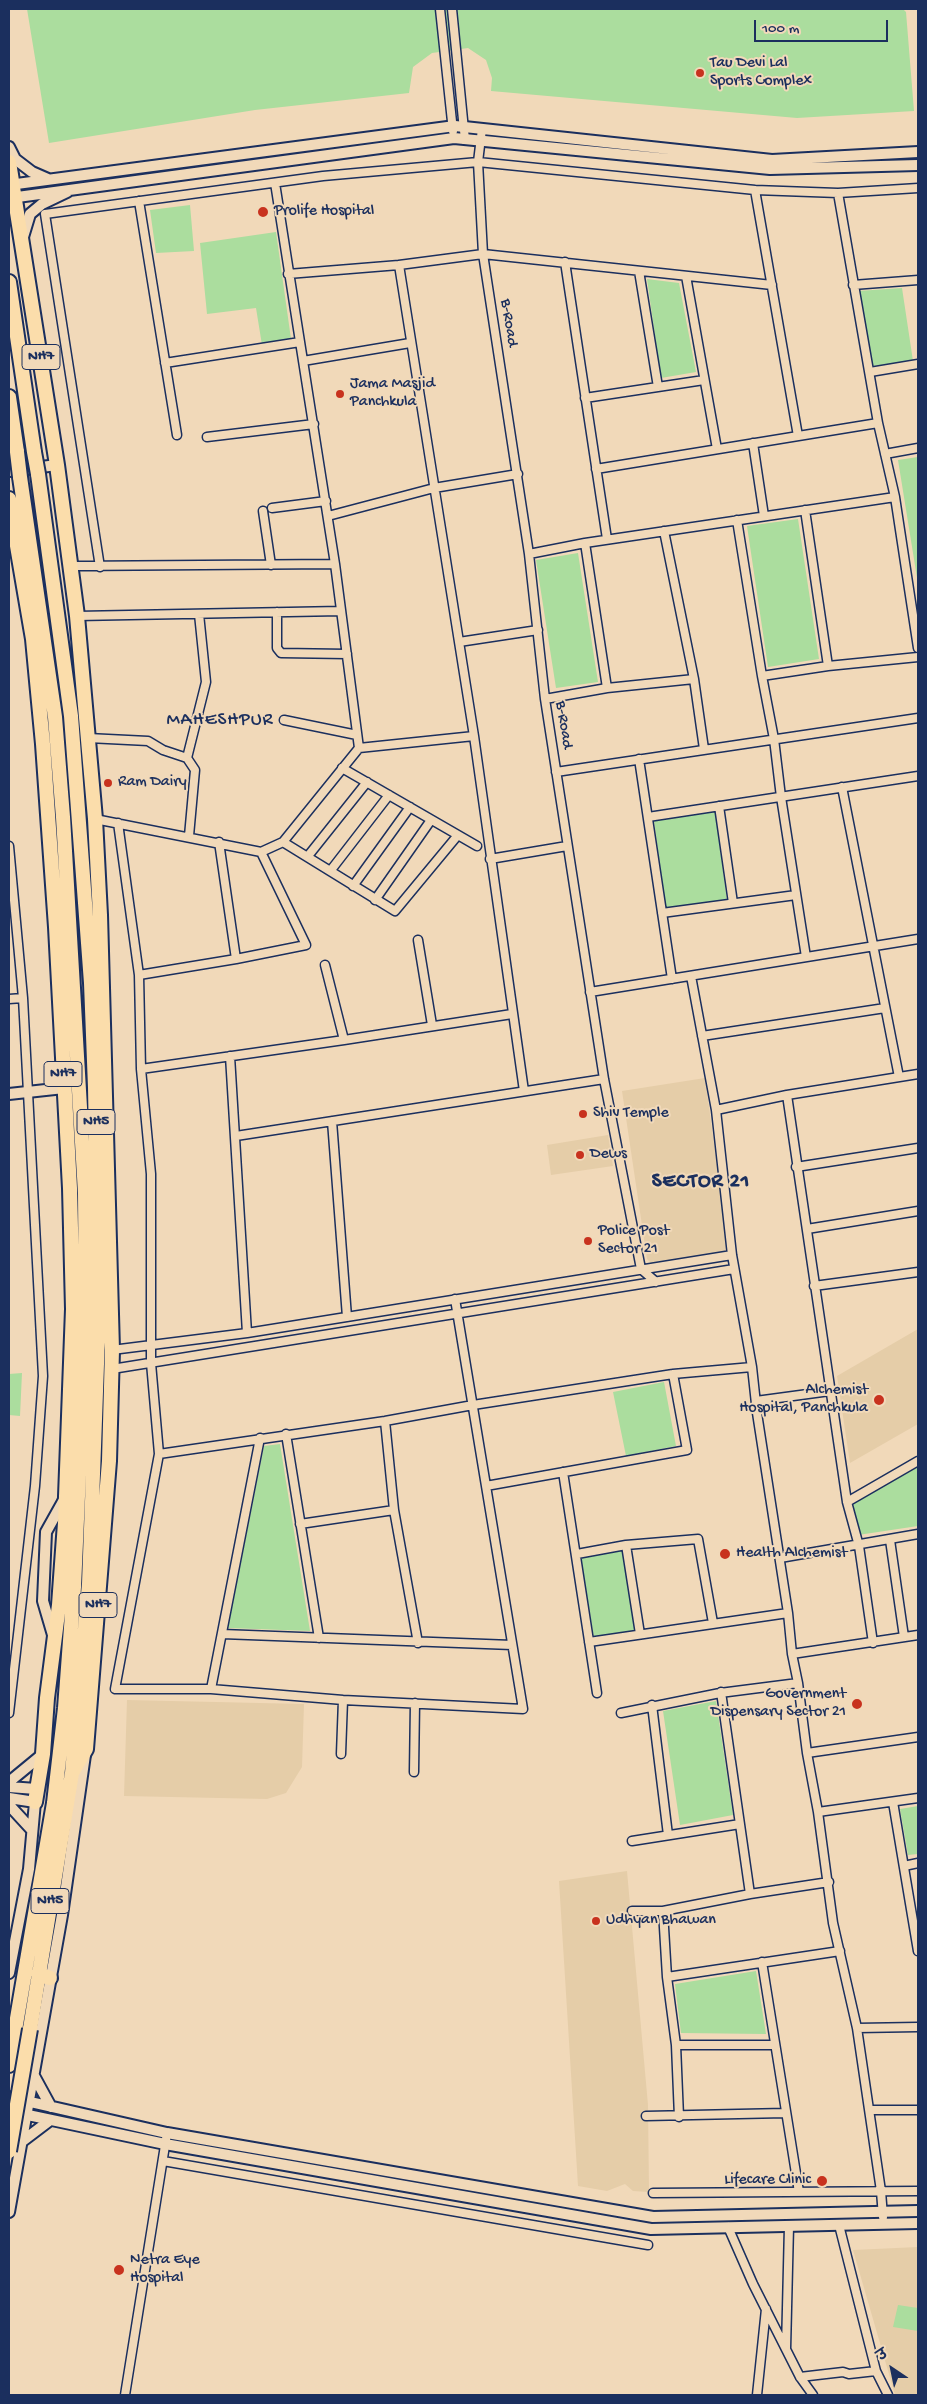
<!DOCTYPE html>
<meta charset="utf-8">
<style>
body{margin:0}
#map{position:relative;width:927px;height:2404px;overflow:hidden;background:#f1d9b9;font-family:"Gochi Hand","Playpen Sans Deva",sans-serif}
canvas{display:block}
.frame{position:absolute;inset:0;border:10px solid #1b2f5e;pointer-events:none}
.north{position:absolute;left:867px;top:2344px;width:50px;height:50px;-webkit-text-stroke:4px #f1d9b9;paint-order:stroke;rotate:326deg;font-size:14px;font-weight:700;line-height:20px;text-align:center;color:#1b2f5e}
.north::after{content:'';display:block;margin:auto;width:18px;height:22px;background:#1b2f5e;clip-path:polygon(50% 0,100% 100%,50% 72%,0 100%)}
.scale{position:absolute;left:754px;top:20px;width:134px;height:22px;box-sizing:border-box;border:2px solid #1b2f5e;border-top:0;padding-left:6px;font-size:15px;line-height:18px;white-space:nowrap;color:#1b2f5e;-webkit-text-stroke:4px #f1d9b9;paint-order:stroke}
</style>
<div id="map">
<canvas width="927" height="2404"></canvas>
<div class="frame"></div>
<div class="north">उ</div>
<div class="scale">100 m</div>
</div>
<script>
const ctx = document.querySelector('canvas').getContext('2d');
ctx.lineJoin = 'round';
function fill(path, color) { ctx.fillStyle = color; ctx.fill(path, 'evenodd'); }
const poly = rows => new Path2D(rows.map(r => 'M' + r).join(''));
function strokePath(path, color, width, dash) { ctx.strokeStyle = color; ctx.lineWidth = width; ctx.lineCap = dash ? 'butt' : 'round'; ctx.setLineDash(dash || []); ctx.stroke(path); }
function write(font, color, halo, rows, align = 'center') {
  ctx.font = font + ' "Gochi Hand",sans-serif'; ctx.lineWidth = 4; ctx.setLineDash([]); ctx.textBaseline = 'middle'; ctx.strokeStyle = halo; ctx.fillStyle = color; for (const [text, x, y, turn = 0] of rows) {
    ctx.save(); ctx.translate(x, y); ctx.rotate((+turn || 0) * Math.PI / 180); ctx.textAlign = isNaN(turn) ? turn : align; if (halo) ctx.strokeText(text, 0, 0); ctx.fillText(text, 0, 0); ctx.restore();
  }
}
fill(poly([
 [705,1078,729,1253,653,1265,647,1259,622,1091],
 [608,1135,613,1166,551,1175,547,1145],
 [918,1329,918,1424,850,1463,837,1376],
 [127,1700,304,1704,302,1767,286,1793,267,1799,124,1796],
 [627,1871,648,2105,649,2192,633,2191,625,2184,607,2191,578,2186,559,1881],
 [918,2247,918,2395,895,2395,853,2250]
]), '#e5cda8');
fill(poly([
 [27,9,903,9,906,12,914,111,797,118,491,91,492,78,486,60,468,48,432,53,413,67,409,93,255,110,49,143],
 [190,205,194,251,156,253,150,210],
 [276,232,291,339,262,345,256,308,207,314,200,243],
 [647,279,679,283,696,372,661,378],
 [902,288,913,361,873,366,858,291],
 [918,457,918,584,898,460],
 [798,519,819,659,768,667,747,526],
 [578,553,598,682,556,688,536,560],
 [715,812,727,901,666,909,654,821],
 [22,1373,20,1416,9,1415,9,1374],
 [664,1382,676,1446,626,1456,613,1392],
 [280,1444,310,1631,228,1628,264,1446],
 [918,1467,918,1526,858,1535,853,1503],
 [623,1551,635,1631,594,1638,581,1558],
 [716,1701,733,1815,680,1825,663,1711],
 [918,1806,918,1854,908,1855,900,1809],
 [756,1971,766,2034,681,2033,675,1984],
 [898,2305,918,2308,918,2331,893,2327]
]), '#abdd9e');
const street = poly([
 [440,9,453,131],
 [452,9,465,140],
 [482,129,478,162,483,254,529,554,545,699,604,1079,641,1269,656,1282],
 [275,183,335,564,359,748],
 [755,190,798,436],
 [838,193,878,423,895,497,918,648],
 [139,201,177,435],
 [565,262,607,539],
 [399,265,474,736,524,1091],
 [639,271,658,387],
 [288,274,399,265,483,254,772,285],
 [686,276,717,449],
 [853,285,918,280],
 [303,361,410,343],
 [165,363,300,342],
 [870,372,918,364],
 [585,398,704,380],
 [207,437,314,424],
 [753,443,764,516],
 [885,454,918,448],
 [596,469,878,423],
 [272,508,326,501],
 [805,510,828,666],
 [263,511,271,565],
 [328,516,434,488,518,474],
 [737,520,762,676,774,739,781,797,806,957],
 [664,531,694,679,704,749],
 [585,543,607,688],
 [529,554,585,543,895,497],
 [69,566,335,564],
 [100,567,45,214,323,176,478,162,755,190,838,193,918,188],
 [277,612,277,648,281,653,347,654],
 [77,616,341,611],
 [459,642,538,630],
 [762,676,828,666,918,657],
 [545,699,607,688,694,679],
 [284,720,357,735],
 [88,738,148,741,163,750,187,758,195,770,189,836],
 [187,758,206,682,199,614],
 [639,759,672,979],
 [342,768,477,846],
 [556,772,918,718],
 [842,787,899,1077],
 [719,806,733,903],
 [648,817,918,776],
 [95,819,261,852,283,842,359,748,474,736],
 [118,823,139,975,141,1069,151,1174,151,1363,159,1454,115,1689,211,1689,343,1700,523,1709,455,1299],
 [219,842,236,959],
 [283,842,395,911,458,835],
 [9,846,23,998,43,1376,35,1486,9,1713],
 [308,856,367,782],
 [490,859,567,846],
 [331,870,389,795],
 [353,886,410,807],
 [375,900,431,820],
 [662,913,796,895],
 [418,940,432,1025],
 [325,965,344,1040],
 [139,975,236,959,306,945,261,852],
 [691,976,716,1110,732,1255,752,1367,757,1413,788,1613,792,1654,798,1683,807,1753,818,1812,833,1923,857,2028,881,2191,883,2217],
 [590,992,918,939],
 [9,999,23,998],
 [702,1036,885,1008],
 [230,1056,247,1333],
 [141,1069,344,1040,512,1014],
 [787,1095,847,1502,859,1546,873,1643],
 [716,1110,787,1095,918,1074],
 [332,1121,347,1317],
 [236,1136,604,1079],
 [796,1167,918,1148],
 [807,1229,918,1211],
 [814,1286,918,1272],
 [112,1350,247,1333,732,1255],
 [112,1369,734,1269],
 [756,1401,830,1391],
 [385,1421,394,1510,418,1643],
 [286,1434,319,1638],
 [159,1454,385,1421,473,1405,673,1374,752,1367],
 [563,1472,597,1693],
 [486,1486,687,1450,673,1374],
 [847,1502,918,1461],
 [300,1524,394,1510],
 [890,1540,904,1637],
 [626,1545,640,1634],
 [577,1554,626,1545,698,1539,713,1623],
 [780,1558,918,1534],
 [222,1634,512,1645],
 [589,1642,788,1613],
 [792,1654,918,1635],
 [211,1689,260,1438],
 [721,1692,750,1894],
 [652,1705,668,1835],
 [621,1713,720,1693,798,1683],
 [807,1753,918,1737],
 [341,1754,343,1700],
 [414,1772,415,1703],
 [893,1802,918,1951],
 [818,1812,918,1798],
 [632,1841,740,1824],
 [904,1866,918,1863],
 [632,1911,663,1911,750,1894,829,1882],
 [663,1911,667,1977,676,2045,679,2117],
 [762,1962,799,2192],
 [667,1977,840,1951],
 [857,2028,918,2027],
 [676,2045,775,2045],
 [870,2110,918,2110],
 [646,2116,785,2113],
 [163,2161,648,2245],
 [653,2193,918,2191],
 [839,2225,876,2371,888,2395],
 [728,2227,753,2284,800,2377,813,2395],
 [786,2349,789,2226],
 [800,2377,843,2372,849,2374,876,2371],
 [125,2395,167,2133],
 [757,2395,766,2309]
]);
const secondary = poly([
 [9,147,15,159,32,172,48,179],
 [9,185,455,126,772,160,918,152],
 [10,198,454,138,770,169,918,165],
 [23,237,30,214,42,204,67,192],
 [9,471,57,465],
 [9,1094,64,1088],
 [53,1635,43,1601,46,1532,65,1498],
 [9,1782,43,1754],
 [9,1787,36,1789],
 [9,1798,35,1802,29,1869,9,1973],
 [9,1805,32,1830],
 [33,2074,51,2107],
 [9,2097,167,2133,653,2217,918,2211],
 [9,2111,165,2144,651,2229,918,2223],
 [20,2143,49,2121],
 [9,2212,62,1915,85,1755]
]);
const highway = poly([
 [9,162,57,465,77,616,95,819,100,915,112,1350,109,1461,86,1749,72,1773],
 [9,282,34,452],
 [9,397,17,452],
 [9,499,33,639,43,744,56,927,70,1188,73,1309,65,1523,59,1605,47,1698,43,1754,35,1802],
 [38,1974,50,1978],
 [30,2029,72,1773,89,1584,99,1309,95,1087,91,983,71,716,38,474],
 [9,2065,54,1803,65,1708,74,1587,86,1315,85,1193,63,817,55,717,20,477]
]);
strokePath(street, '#1b2f5e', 11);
strokePath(secondary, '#1b2f5e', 14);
strokePath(highway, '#1b2f5e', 18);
strokePath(street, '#f1d9b9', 8);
strokePath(secondary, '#f1d9b9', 10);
strokePath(highway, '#fbddab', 14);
const highwayBridge = poly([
 [17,452,20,477],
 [34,452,38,474],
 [9,2151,30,2029]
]);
strokePath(highwayBridge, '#1b2f5e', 18, []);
strokePath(highwayBridge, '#fbddab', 14);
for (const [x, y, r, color] of [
 [700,73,5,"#c8321e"],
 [263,212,6,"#c8321e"],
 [340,394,5,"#c8321e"],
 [108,783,5,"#c8321e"],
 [583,1114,5,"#c8321e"],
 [580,1155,5,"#c8321e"],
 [588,1241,5,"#c8321e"],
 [879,1400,6,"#c8321e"],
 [725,1554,6,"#c8321e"],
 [857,1704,6,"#c8321e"],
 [596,1921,5,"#c8321e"],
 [822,2181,6,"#c8321e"],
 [119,2270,6,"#c8321e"]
]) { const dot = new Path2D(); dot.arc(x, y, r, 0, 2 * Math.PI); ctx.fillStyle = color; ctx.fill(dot); strokePath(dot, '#f1d9b9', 2); }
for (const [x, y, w] of [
 [41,357,38],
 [63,1074,38],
 [96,1122,38],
 [98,1605,38],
 [50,1901,38]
]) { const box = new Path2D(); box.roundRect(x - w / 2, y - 12.5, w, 25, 4); ctx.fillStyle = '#f1d9b9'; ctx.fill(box); strokePath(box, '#1b2f5e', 1); }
write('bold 15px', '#1b2f5e', null, [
 ["NH7",41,357],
 ["NH7",63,1074],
 ["NH5",96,1122],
 ["NH7",98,1605],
 ["NH5",50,1901]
]);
write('16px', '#1b2f5e', '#f1d9b9', [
 ["Tau Devi Lal",710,64],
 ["Sports Complex",710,82],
 ["Prolife Hospital",274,212],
 ["Jama Masjid",350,385],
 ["Panchkula",350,403],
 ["Ram Dairy",118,783],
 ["Shiv Temple",593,1114],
 ["Dews",590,1155],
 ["Police Post",598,1232],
 ["Sector 21",598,1250],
 ["Alchemist",868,1391,"right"],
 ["Hospital, Panchkula",868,1409,"right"],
 ["Health Alchemist",736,1554],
 ["Government",846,1695,"right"],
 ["Dispensary Sector 21",846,1713,"right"],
 ["Udhyan Bhawan",606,1921],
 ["Lifecare Clinic",811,2181,"right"],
 ["Netra Eye",130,2261],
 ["Hospital",130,2279]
], 'left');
write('16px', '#1b2f5e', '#f1d9b9', [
 ["B-Road",508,323,81],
 ["B-Road",563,725,81]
]);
ctx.letterSpacing = '1px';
write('19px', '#1b2f5e', '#f1d9b9', [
 ["MAHESHPUR",220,721]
]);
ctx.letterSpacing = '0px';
ctx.letterSpacing = '1px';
write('bold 21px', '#1b2f5e', '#f1d9b9', [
 ["SECTOR 21",701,1183]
]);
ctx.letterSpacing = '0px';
</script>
